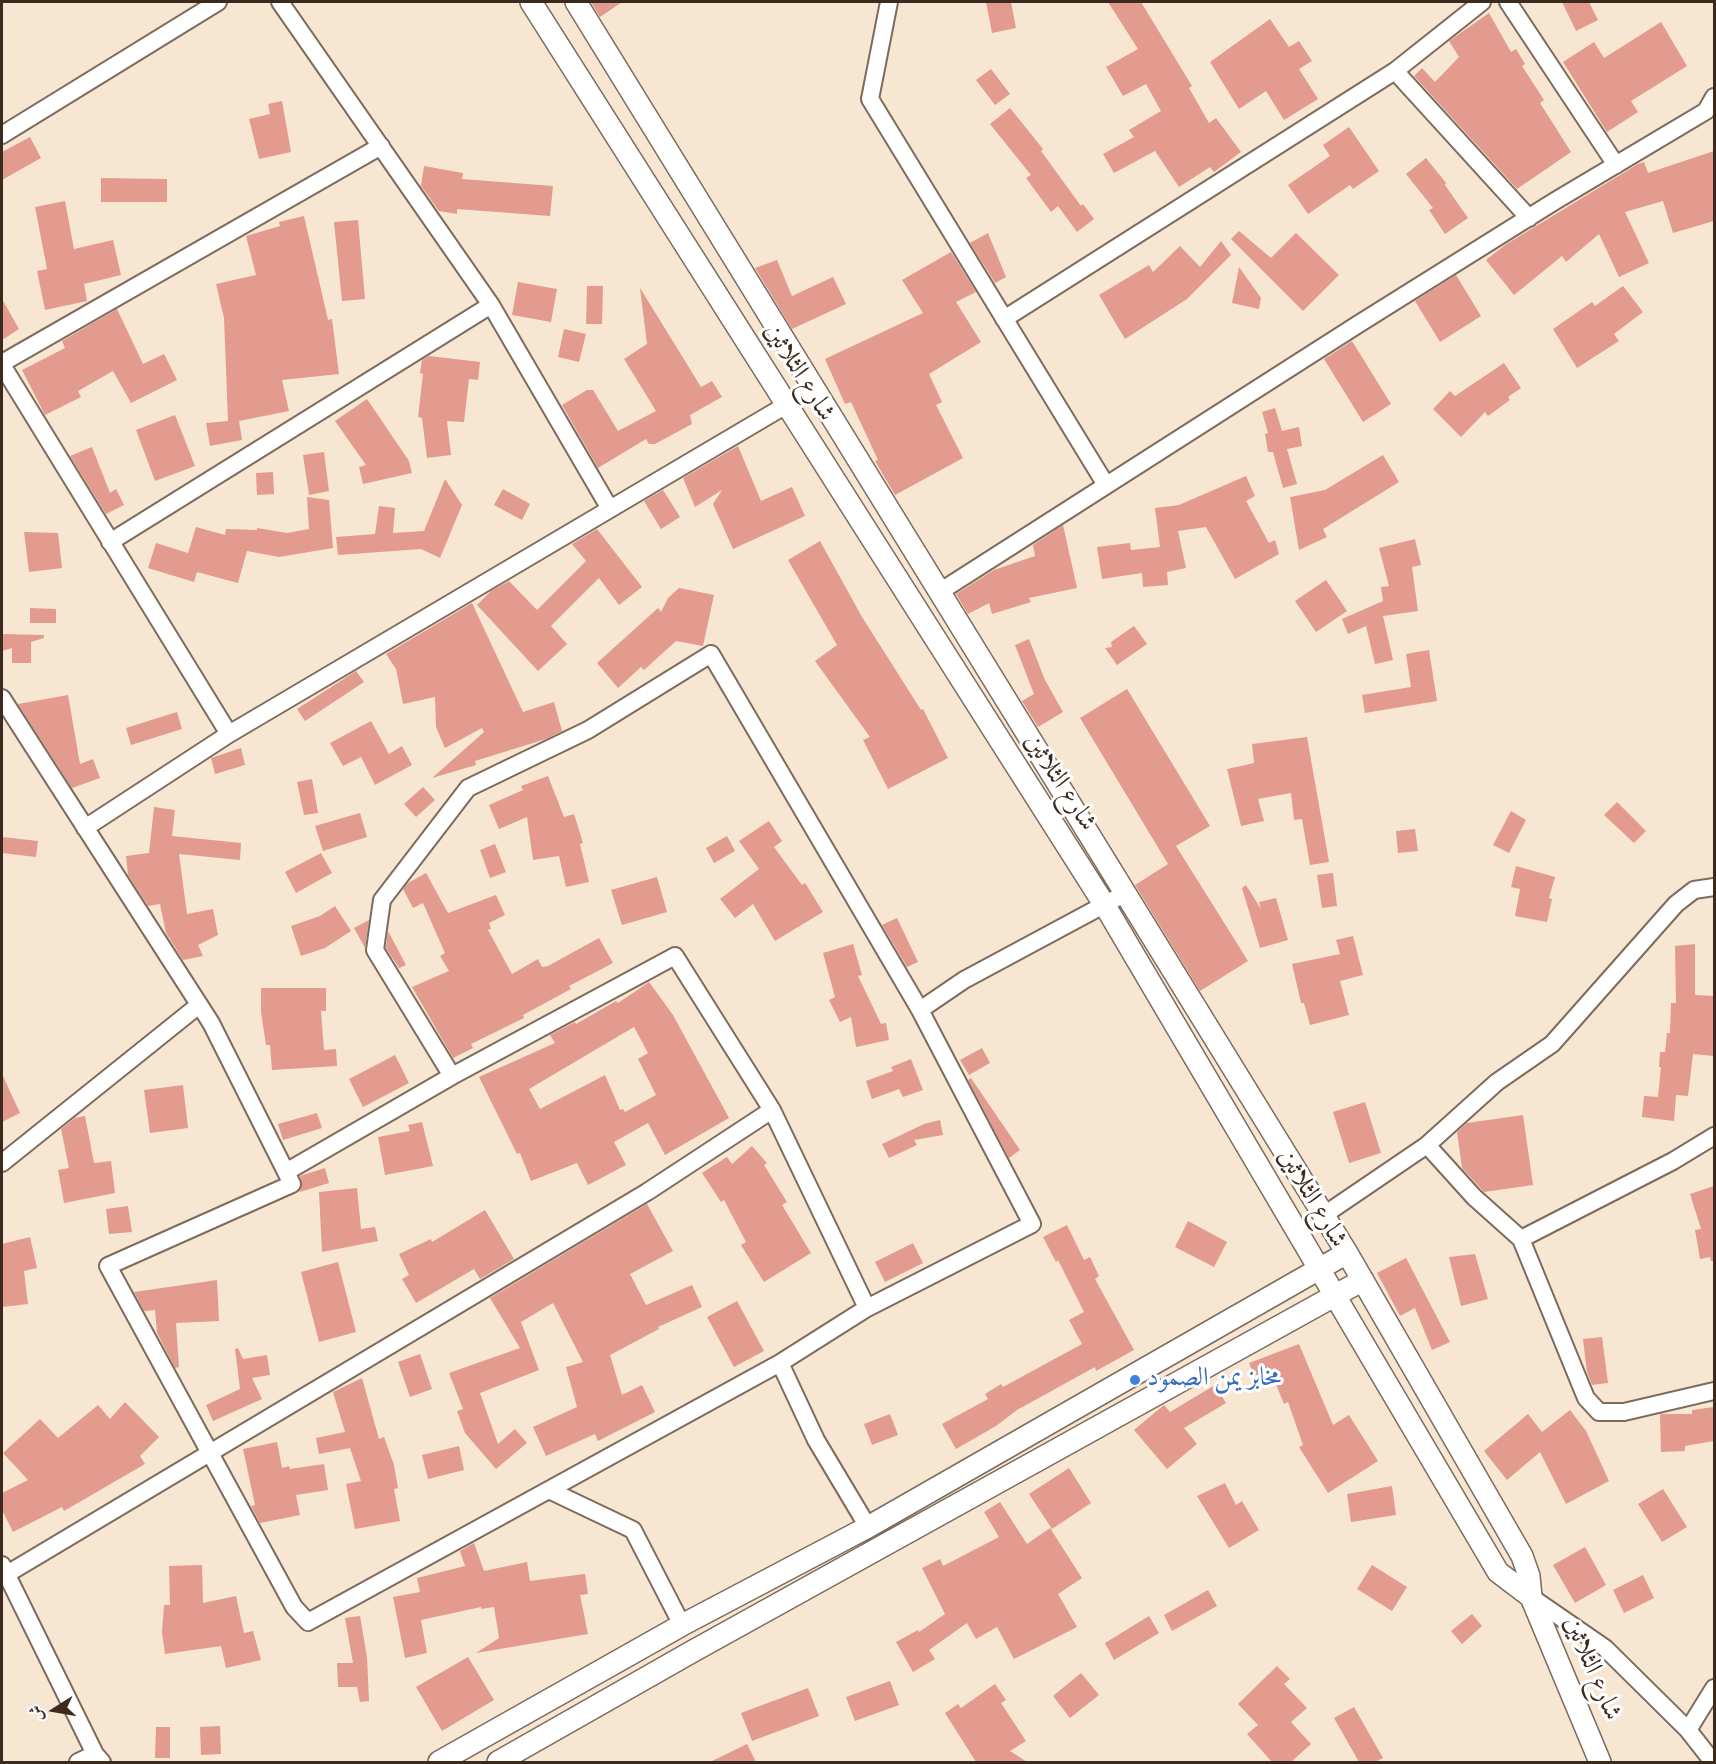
<!DOCTYPE html>
<meta charset="utf-8">
<style>
body{margin:0}
#map{position:relative;width:1716px;height:1764px;overflow:hidden;background:#f7e7d2;font-family:"IM FELL DW Pica",Amiri,serif}
canvas{display:block}
.frame{position:absolute;inset:0;border:3px solid #3b2a1e;pointer-events:none}
.north{position:absolute;left:24px;top:1680px;width:60px;height:60px;-webkit-text-stroke:4px #fff;paint-order:stroke;rotate:259deg;font-size:16px;font-weight:700;line-height:24px;text-align:center;color:#3b2a1e}
.north::after{content:'';display:block;margin:auto;width:21px;height:27px;background:#3b2a1e;clip-path:polygon(50% 0,100% 100%,50% 72%,0 100%)}
</style>
<div id="map">
<canvas width="1716" height="1764"></canvas>
<div class="frame"></div>
<div class="north">ش</div>
</div>
<script>
const ctx = document.querySelector('canvas').getContext('2d');
ctx.lineJoin = 'round';
function fill(path, color) { ctx.fillStyle = color; ctx.fill(path, 'evenodd'); }
const poly = rows => new Path2D(rows.map(r => 'M' + r).join(''));
function strokePath(path, color, width, dash) { ctx.strokeStyle = color; ctx.lineWidth = width; ctx.lineCap = dash ? 'butt' : 'round'; ctx.setLineDash(dash || []); ctx.stroke(path); }
function write(font, color, halo, rows, align = 'center') {
  ctx.font = font + ' "IM FELL DW Pica",Amiri,serif'; ctx.lineWidth = 6; ctx.setLineDash([]); ctx.textBaseline = 'middle'; ctx.strokeStyle = halo; ctx.fillStyle = color; for (const [text, x, y, turn = 0] of rows) {
    ctx.save(); ctx.translate(x, y); ctx.rotate((+turn || 0) * Math.PI / 180); ctx.textAlign = isNaN(turn) ? turn : align; if (halo) ctx.strokeText(text, 0, 0); ctx.fillText(text, 0, 0); ctx.restore();
  }
}
fill(poly([
 [591,2,622,2,600,17],
 [986,2,1011,2,1016,28,992,33],
 [1108,2,1141,2,1192,86,1189,88,1209,123,1216,118,1241,152,1214,172,1210,167,1179,187,1155,151,1114,173,1103,154,1134,137,1129,130,1161,111,1146,84,1123,96,1106,67,1138,49],
 [1562,2,1589,2,1598,20,1576,31],
 [1489,13,1511,52,1516,49,1525,64,1522,66,1544,100,1540,103,1571,152,1517,189,1414,76,1422,68,1435,82,1459,57,1449,41],
 [1270,19,1289,47,1299,41,1312,61,1299,69,1318,99,1284,120,1266,91,1239,109,1210,62],
 [1661,22,1687,66,1631,101,1638,112,1607,132,1563,62,1594,42,1604,58],
 [991,69,1010,94,995,105,976,80],
 [282,101,291,152,259,159,249,119,270,114,268,104],
 [1010,108,1043,149,1041,151,1081,206,1083,204,1094,219,1077,232,1058,206,1051,212,1026,178,1031,175,990,124],
 [1349,127,1379,171,1353,189,1350,185,1308,214,1288,185,1330,156,1323,145],
 [30,137,41,158,2,180,2,152],
 [1714,151,1714,221,1673,233,1663,201,1625,212,1649,263,1619,277,1599,234,1566,262,1562,256,1514,295,1486,260,1505,245,1638,164,1644,162,1648,173],
 [1426,158,1446,183,1445,185,1468,218,1445,234,1429,210,1433,208,1406,174],
 [424,166,463,173,462,179,553,186,550,216,457,209,457,214,439,211,421,186],
 [101,178,167,179,167,202,101,202],
 [65,201,74,249,113,240,121,275,84,284,87,301,45,310,37,271,47,269,35,207],
 [304,216,328,320,332,319,339,374,282,380,289,411,239,421,242,440,210,446,206,423,228,421,224,318,216,284,256,275,246,236,280,226,279,222],
 [358,220,365,299,342,301,334,222],
 [1239,231,1271,258,1296,233,1339,275,1303,311,1231,239],
 [988,233,1006,277,995,283,970,243],
 [1221,241,1231,255,1187,299,1125,339,1099,295,1149,265,1153,272,1180,246,1200,267],
 [951,252,976,292,956,302,981,342,929,374,942,402,936,405,963,458,895,495,875,461,878,460,851,402,845,404,825,359,923,313,902,280],
 [777,260,792,296,833,277,846,304,792,329,755,268],
 [1239,267,1261,298,1259,309,1232,303],
 [1456,275,1481,316,1440,342,1415,301],
 [518,282,557,289,551,322,512,315],
 [587,286,603,286,602,324,586,324],
 [1623,286,1643,312,1614,334,1619,341,1577,368,1553,329,1592,302,1595,306],
 [640,288,701,387,712,381,722,397,690,415,692,424,655,444,649,444,646,439,598,468,562,405,587,390,593,390,618,431,656,411,624,359,647,344],
 [2,299,19,329,2,340],
 [117,309,143,364,164,354,177,380,131,403,113,371,78,391,81,397,45,415,22,370,65,348,62,341],
 [564,329,586,334,579,362,558,357],
 [1352,341,1391,404,1363,422,1324,359],
 [429,356,480,362,478,380,469,379,464,422,447,421,451,455,427,458,422,418,418,417,423,374,420,373,422,360],
 [1504,363,1521,388,1508,397,1510,400,1488,416,1485,412,1461,437,1433,409,1450,391,1455,396],
 [367,399,409,461,412,473,363,484,359,467,366,465,335,421],
 [1275,408,1282,431,1299,427,1302,446,1287,449,1297,484,1283,488,1273,452,1268,452,1265,434,1268,433,1262,412],
 [175,415,195,466,155,481,136,430],
 [738,446,761,501,792,487,805,516,733,549,713,504,722,490,695,507,683,478],
 [92,447,110,493,116,489,124,505,106,514,70,456],
 [324,452,329,491,309,495,303,455],
 [1383,455,1399,482,1323,529,1327,537,1299,550,1290,497,1325,490],
 [273,472,274,494,257,495,256,473],
 [1246,476,1255,496,1246,501,1269,543,1275,540,1279,554,1235,579,1206,527,1178,531,1186,568,1167,572,1168,585,1143,587,1142,573,1102,579,1097,547,1130,543,1131,550,1160,547,1155,508,1179,505],
 [445,479,462,505,440,558,421,549,338,555,336,537,375,534,379,506,395,508,393,533,424,531],
 [503,489,530,504,522,520,494,505],
 [663,490,680,517,661,529,644,501],
 [307,497,329,500,333,548,279,557,247,551,238,583,197,572,194,582,148,568,156,543,188,553,196,527,225,535,226,529,257,530,257,528,287,533,309,529],
 [1063,525,1077,588,1029,598,1031,602,992,614,989,603,968,614,956,594,994,570,1035,556,1033,545],
 [597,529,642,587,619,605,599,578,551,626,567,644,538,671,477,605,491,591,509,581,537,610,586,561,572,544],
 [24,532,58,533,62,568,29,572],
 [1415,539,1421,565,1412,567,1418,611,1383,616,1393,660,1375,664,1366,626,1348,634,1342,619,1383,601,1381,587,1389,586,1379,548],
 [820,541,862,617,921,710,923,709,948,758,888,789,863,740,870,737,815,661,837,645,788,560],
 [1326,580,1347,611,1316,632,1295,601],
 [679,588,714,595,703,646,676,641,644,670,641,667,618,688,597,663,658,608,661,612,668,598],
 [472,603,523,712,554,702,562,731,546,739,475,761,476,765,432,778,484,732,482,728,445,748,436,727,435,697,403,704,396,669,386,654],
 [30,608,56,609,56,623,30,623],
 [1134,626,1147,644,1117,665,1105,648,1112,647,1111,642],
 [2,634,44,635,44,638,31,642,31,663,12,663,12,648,2,651],
 [1029,639,1045,680,1063,712,1038,727,1022,701,1034,694,1015,645],
 [1429,650,1437,701,1365,713,1362,695,1411,687,1406,654],
 [356,671,364,682,305,721,297,709],
 [1127,689,1210,826,1176,846,1248,961,1200,991,1135,885,1168,864,1080,718],
 [68,695,80,764,93,759,100,778,72,788,18,704],
 [177,712,182,729,131,745,126,728],
 [371,721,389,754,402,746,412,765,375,785,361,757,343,766,330,743],
 [1307,737,1329,862,1310,865,1302,819,1294,820,1291,793,1258,799,1264,821,1241,826,1227,769,1254,763,1252,744],
 [241,748,245,765,215,774,211,758],
 [548,776,564,817,574,814,583,843,580,844,589,882,566,887,559,856,533,860,527,817,499,829,489,805,523,790,521,786],
 [312,779,318,813,304,815,297,782],
 [423,787,435,800,416,817,404,804],
 [1617,802,1646,831,1634,843,1604,815],
 [154,807,175,810,172,836,241,843,240,860,179,854,187,914,213,909,218,935,198,945,203,956,183,960,166,933,160,904,148,906,128,875,126,856,149,853],
 [1511,811,1526,820,1509,853,1493,845],
 [360,813,367,837,323,851,315,826],
 [769,821,782,841,774,847,802,885,805,883,823,912,775,941,753,904,735,918,720,899,759,869,739,841],
 [1415,829,1418,851,1398,853,1396,831],
 [727,836,735,851,714,863,706,848],
 [2,837,38,841,36,857,2,853],
 [495,844,506,872,490,878,480,850],
 [321,853,332,873,296,893,285,872],
 [1516,866,1555,877,1549,898,1552,899,1547,922,1515,916,1520,889,1511,887],
 [426,873,448,913,496,895,505,915,489,923,491,929,488,930,512,974,538,959,542,967,548,966,599,938,613,963,569,986,571,989,523,1015,524,1018,471,1044,473,1048,453,1058,412,987,449,971,440,956,445,953,423,903,413,908,403,889,408,883],
 [1333,873,1337,906,1322,908,1317,875],
 [657,877,667,912,622,925,611,890],
 [1246,885,1261,909,1259,902,1276,898,1288,940,1260,948,1242,888],
 [335,906,351,931,325,948,301,956,291,926,320,916],
 [897,918,918,962,907,967,882,925],
 [369,920,365,948,354,928],
 [388,931,406,965,399,968,386,948],
 [1353,936,1363,975,1340,981,1349,1015,1310,1025,1304,1003,1301,1003,1292,964,1340,954,1336,940],
 [853,944,862,975,858,976,881,1024,886,1023,889,1040,856,1047,851,1017,840,1022,829,1000,835,997,823,953],
 [1695,944,1695,995,1714,996,1714,1056,1693,1054,1688,1096,1676,1095,1674,1121,1642,1117,1644,1096,1658,1097,1661,1067,1659,1067,1660,1052,1665,1052,1667,1033,1670,1033,1671,1003,1676,1003,1675,946],
 [649,982,673,1015,729,1118,665,1155,648,1123,614,1142,626,1165,588,1185,577,1163,531,1181,520,1153,517,1154,479,1077,555,1043,550,1035,575,1022,576,1024,616,1001,618,1003],
 [634,1027,648,1053,638,1059,656,1095,625,1112,623,1109,620,1110,605,1075,540,1109,529,1089],
 [261,988,326,988,326,1011,321,1011,324,1050,336,1049,337,1066,272,1070,270,1045,266,1045,261,1012],
 [982,1048,990,1063,969,1075,960,1060],
 [395,1055,409,1083,363,1107,349,1079],
 [911,1059,923,1090,903,1097,899,1089,872,1099,866,1081,893,1071,891,1067],
 [2,1074,20,1113,2,1122],
 [971,1078,1020,1150,1009,1158,968,1080],
 [183,1085,188,1128,150,1133,144,1090],
 [1365,1102,1381,1153,1349,1163,1333,1112],
 [317,1113,322,1128,283,1140,278,1124],
 [1523,1115,1533,1185,1484,1192,1462,1168,1457,1132,1467,1123],
 [85,1116,94,1163,111,1161,115,1193,64,1203,58,1170,69,1168,61,1129,75,1118],
 [940,1120,943,1135,914,1140,917,1145,889,1158,882,1144,924,1124],
 [422,1122,433,1166,385,1175,378,1137,410,1131,408,1125],
 [752,1146,767,1163,764,1165,787,1202,782,1205,811,1253,764,1282,741,1245,746,1242,724,1200,721,1202,702,1173,727,1157,732,1164],
 [325,1168,329,1183,300,1192,302,1184,300,1176],
 [1714,1186,1714,1261,1711,1261,1710,1257,1700,1259,1695,1230,1701,1229,1690,1194],
 [357,1188,361,1229,375,1227,378,1241,322,1252,319,1192],
 [647,1204,673,1251,630,1274,646,1305,692,1285,702,1307,658,1327,659,1329,610,1355,622,1395,642,1385,655,1412,598,1441,595,1434,546,1456,533,1427,577,1407,566,1367,583,1362,553,1303,521,1322,539,1370,480,1393,498,1444,515,1429,527,1443,496,1469,465,1433,457,1411,463,1409,449,1373,520,1348,490,1298],
 [128,1206,132,1232,109,1234,106,1209],
 [485,1210,514,1259,480,1279,474,1269,416,1303,402,1279,409,1275,399,1254,431,1239,432,1242],
 [1188,1221,1227,1242,1214,1267,1175,1247],
 [1067,1225,1084,1260,1090,1257,1099,1276,1095,1279,1134,1350,1096,1371,1095,1367,1017,1410,996,1426,956,1449,942,1424,988,1399,985,1394,1001,1384,1003,1387,1082,1344,1069,1320,1084,1312,1058,1260,1056,1262,1043,1237],
 [30,1237,37,1268,24,1271,28,1304,2,1307,2,1244],
 [913,1243,923,1263,885,1282,875,1262],
 [1475,1254,1488,1299,1461,1306,1449,1257],
 [1406,1258,1450,1342,1432,1350,1415,1308,1400,1316,1377,1273],
 [338,1262,356,1332,319,1342,301,1272],
 [217,1280,219,1321,176,1323,179,1367,175,1368,157,1333,155,1310,144,1311,134,1292],
 [737,1301,764,1351,734,1367,707,1317],
 [1602,1337,1608,1383,1592,1385,1587,1372,1583,1339],
 [1299,1344,1333,1425,1349,1415,1378,1461,1328,1493,1299,1447,1303,1445,1288,1402,1284,1404,1271,1372,1255,1379,1249,1363],
 [238,1348,243,1359,267,1355,270,1375,252,1378,262,1399,213,1421,206,1405,240,1389,235,1349],
 [420,1354,432,1389,410,1397,398,1362],
 [362,1378,379,1439,384,1437,394,1465,398,1488,394,1489,400,1521,355,1529,346,1484,361,1481,350,1448,319,1454,316,1438,345,1432,333,1392],
 [1215,1385,1226,1403,1184,1428,1197,1444,1167,1469,1134,1430,1164,1405,1170,1412],
 [125,1402,159,1437,140,1456,145,1464,64,1511,62,1507,13,1532,2,1510,2,1493,28,1480,3,1453,40,1419,58,1438,98,1405,110,1419],
 [1714,1407,1714,1441,1685,1446,1685,1451,1661,1452,1660,1414,1692,1414,1692,1410],
 [1570,1410,1586,1431,1609,1481,1566,1504,1540,1452,1507,1480,1484,1451,1528,1414,1542,1432],
 [890,1414,898,1435,872,1445,864,1424],
 [277,1442,282,1468,289,1466,290,1469,324,1464,328,1490,296,1495,300,1515,260,1523,251,1506,255,1505,243,1449],
 [459,1446,464,1470,428,1479,422,1455],
 [1069,1468,1091,1503,1052,1529,1029,1494],
 [1225,1483,1236,1505,1242,1501,1259,1530,1229,1548,1197,1496],
 [1392,1486,1396,1515,1351,1522,1347,1494],
 [1663,1489,1687,1527,1662,1542,1638,1504],
 [1000,1502,1027,1544,1050,1528,1082,1578,1058,1594,1077,1627,1014,1659,997,1627,976,1639,967,1623,929,1650,935,1659,913,1672,896,1642,918,1630,919,1632,945,1614,922,1568,940,1559,943,1566,999,1537,984,1512],
 [474,1543,484,1571,527,1562,530,1581,585,1574,588,1594,580,1595,588,1634,476,1653,499,1638,494,1607,481,1609,481,1607,421,1620,427,1653,405,1658,393,1597,420,1592,417,1578,465,1566,460,1551],
 [1585,1547,1606,1585,1575,1603,1553,1565],
 [202,1565,203,1603,236,1596,244,1633,253,1631,261,1660,226,1668,221,1646,165,1654,162,1632,164,1605,170,1605,169,1566],
 [1372,1565,1407,1587,1392,1611,1357,1589],
 [1643,1575,1654,1598,1624,1613,1613,1590],
 [1208,1590,1217,1606,1172,1631,1164,1615],
 [1472,1614,1482,1626,1462,1644,1451,1631],
 [360,1616,367,1657,369,1701,360,1702,357,1687,338,1687,337,1663,353,1663,345,1618],
 [1149,1616,1159,1633,1114,1660,1105,1643],
 [468,1657,494,1700,442,1731,416,1687],
 [1277,1666,1290,1679,1284,1684,1307,1708,1291,1722,1311,1744,1291,1762,1272,1762,1247,1734,1258,1725,1238,1704],
 [1081,1673,1099,1695,1070,1718,1053,1696],
 [890,1681,899,1705,855,1721,846,1697],
 [995,1684,1006,1700,1001,1703,1026,1741,1010,1751,1027,1762,976,1762,945,1713,958,1704,961,1708],
 [808,1688,819,1716,752,1741,741,1713],
 [1354,1707,1383,1758,1375,1762,1359,1762,1334,1718],
 [220,1726,221,1754,201,1755,200,1727],
 [156,1727,170,1727,170,1758,155,1758],
 [747,1744,756,1762,710,1762]
]), '#e39a8f');
const minor = poly([
 [280,2,491,305,610,509],
 [889,2,870,99,1106,485],
 [1508,2,1616,165],
 [1395,71,1482,2],
 [2,135,218,2],
 [1004,319,1395,71,1529,218],
 [2,363,381,146],
 [2,365,229,734],
 [110,542,491,305],
 [941,591,1357,325,1555,201,1706,111,1714,97],
 [2,698,211,1023,292,1184,108,1266,294,1607,308,1622,780,1363,867,1308,1032,1224,920,1010,711,654,588,730,468,788,382,900,375,950,452,1076,286,1172],
 [85,828,229,734,815,388],
 [920,1010,964,980,1126,893],
 [452,1076,675,956,772,1110],
 [1427,1145,1474,1197,1521,1239,1673,1161,1714,1136],
 [2,1163,199,1005],
 [1324,1215,1427,1145,1497,1082,1552,1044,1676,904,1694,890,1714,887],
 [1521,1239,1586,1398,1599,1412,1624,1412,1714,1391],
 [780,1363,816,1440,868,1527],
 [551,1491,633,1530,682,1625],
 [2,1565,95,1754,102,1762],
 [7,1574,647,1192,772,1110,867,1308],
 [1531,1597,1605,1648,1688,1730,1713,1762],
 [1688,1730,1714,1688],
 [78,1762,95,1754]
]);
const tertiary = poly([
 [531,2,1104,904,1498,1572,1531,1597],
 [576,2,1347,1253,1522,1556,1529,1576,1531,1597,1600,1762],
 [439,1762,682,1625,868,1527,1347,1253],
 [498,1762,695,1650,1363,1280]
]);
strokePath(minor, '#7d6c5d', 20);
strokePath(tertiary, '#7d6c5d', 24);
strokePath(minor, '#fff', 16);
strokePath(tertiary, '#fff', 21);
for (const [x, y, r, color] of [
 [1135,1380,6,"#3f7fe0"]
]) { const dot = new Path2D(); dot.arc(x, y, r, 0, 2 * Math.PI); ctx.fillStyle = color; ctx.fill(dot); strokePath(dot, '#fff', 2); }
write('26px', '#3b2a1e', '#fff', [
 ["شارع الثلاثين",798,373,58],
 ["شارع الثلاثين",1059,783,57],
 ["شارع الثلاثين",1311,1199,59],
 ["شارع الثلاثين",1591,1669,67]
]);
write('26px', '#366cbe', '#fff', [
 ["مخابز يمن الصمود",1147,1380]
], 'left');
</script>
